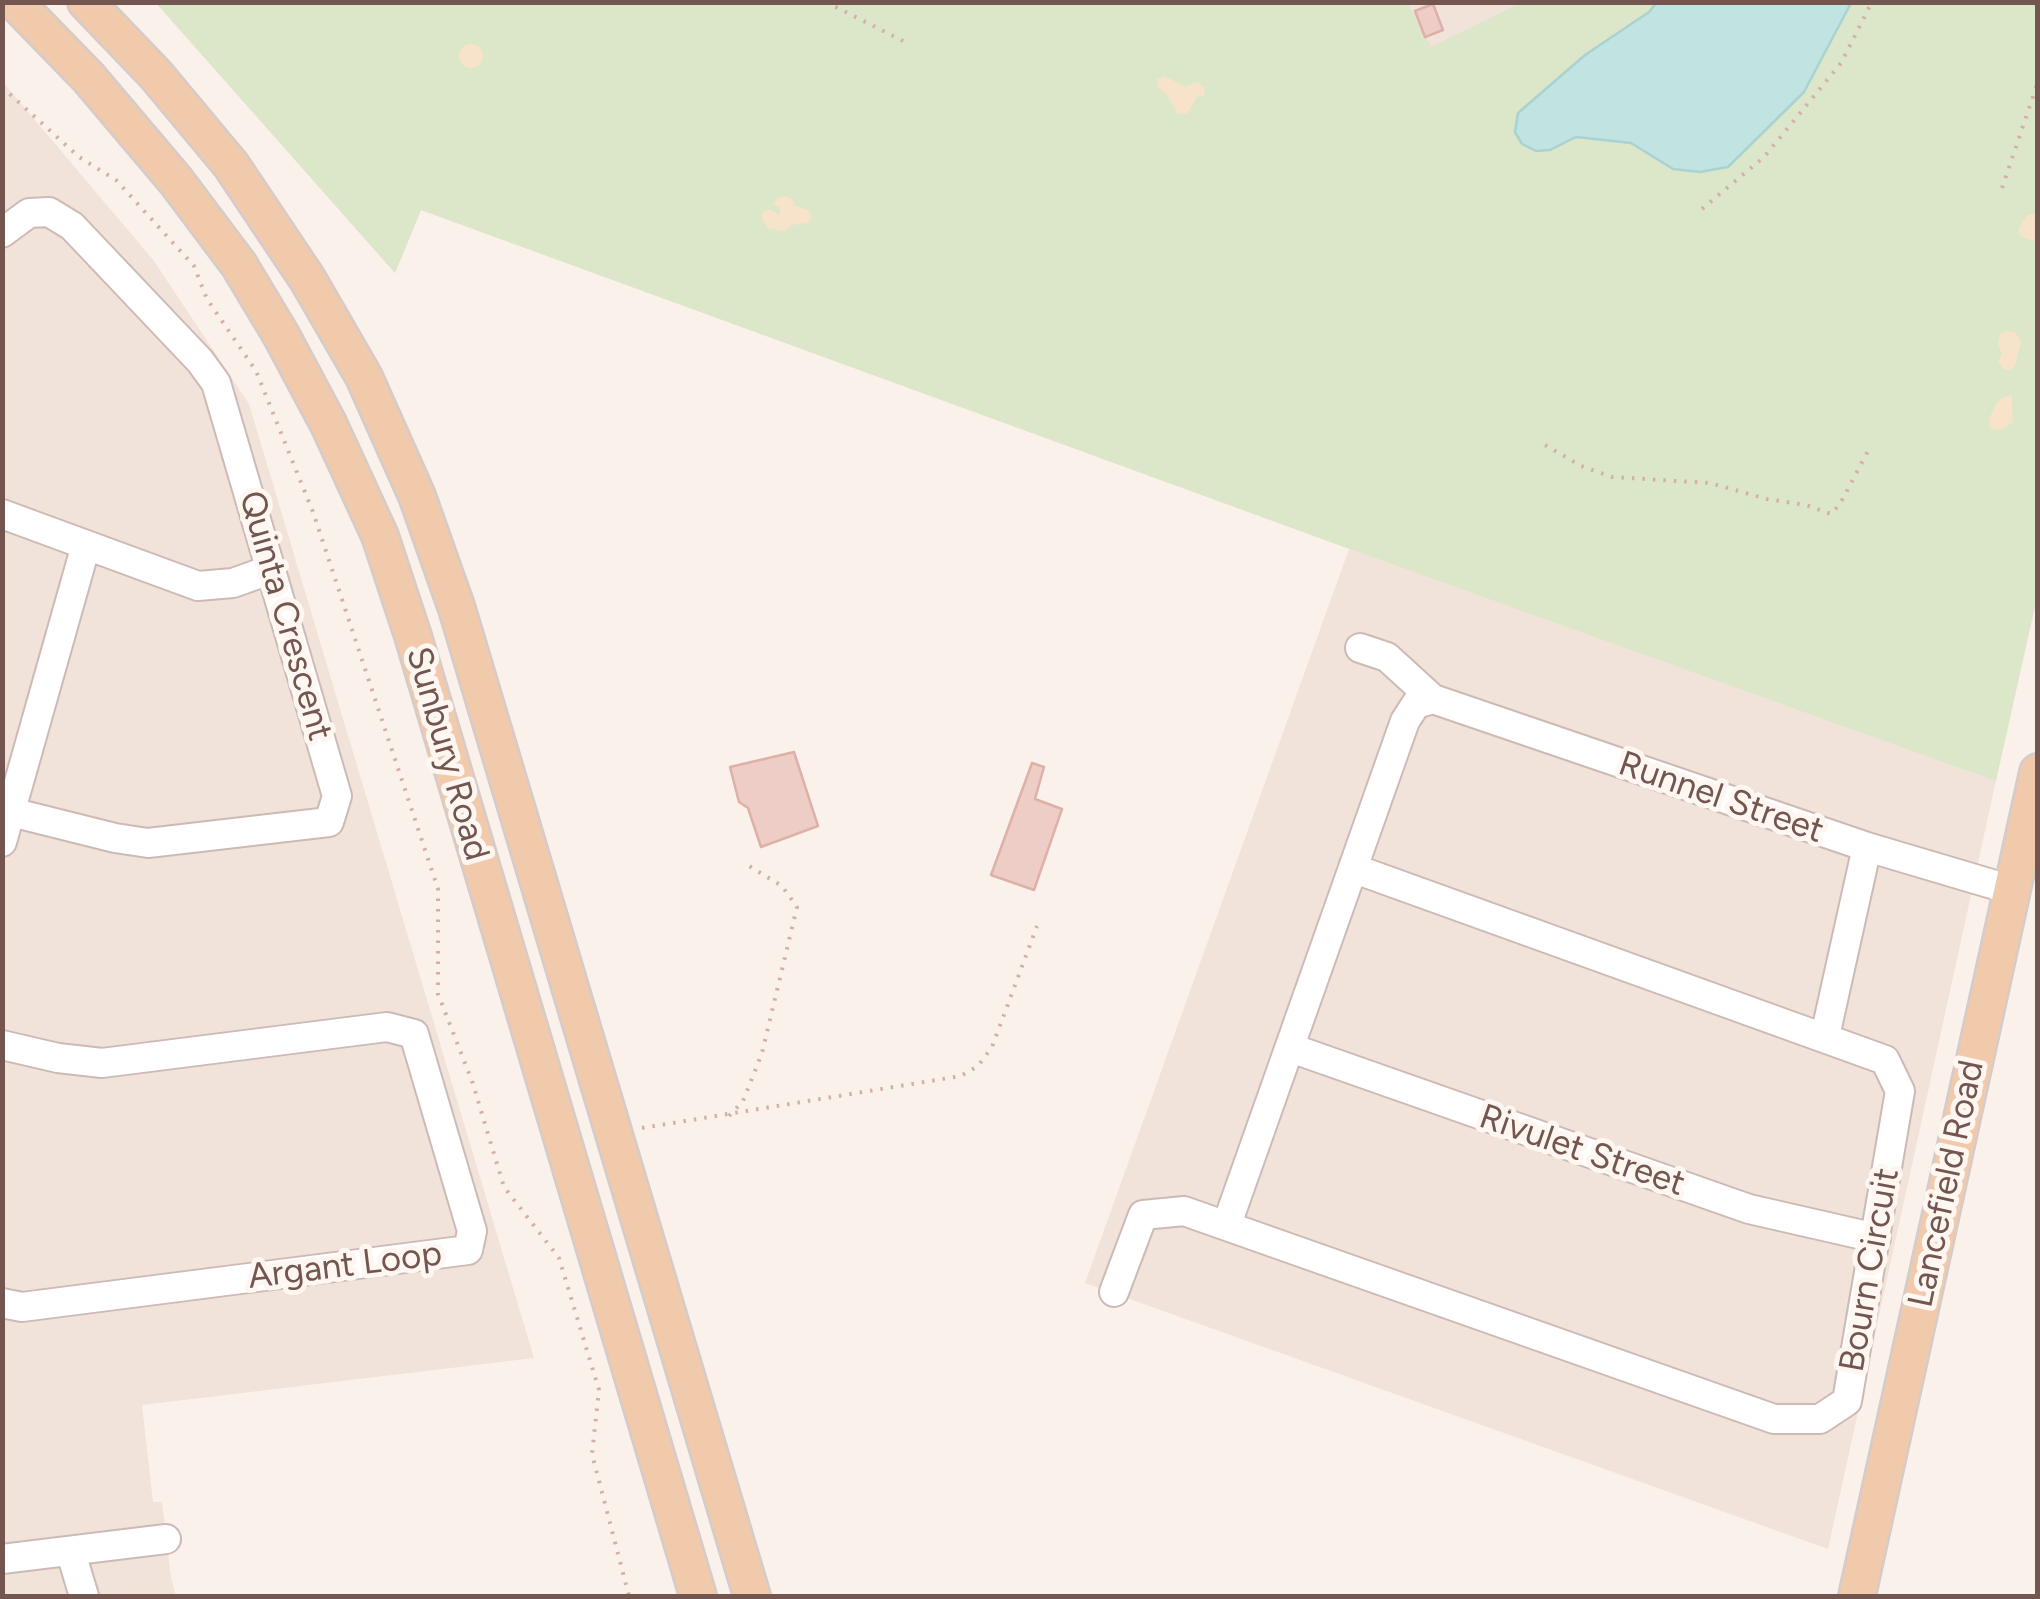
<!DOCTYPE html>
<style>
body{margin:0}
#map{position:relative;width:2040px;height:1599px;overflow:hidden;background:#fbf1eb;font-family:Figtree,sans-serif}
canvas{display:block}
.frame{position:absolute;inset:0;border:5px solid #735650;pointer-events:none}
</style>
<div id="map">
<canvas width="2040" height="1599"></canvas>
<div class="frame"></div>
</div>
<script>
const ctx = document.querySelector('canvas').getContext('2d');
ctx.lineJoin = 'round';
function fill(path, color) { ctx.fillStyle = color; ctx.fill(path, 'evenodd'); }
const poly = rows => new Path2D(rows.map(r => 'M' + r).join(''));
function strokePath(path, color, width, dash) { ctx.strokeStyle = color; ctx.lineWidth = width; ctx.lineCap = dash ? 'butt' : 'round'; ctx.setLineDash(dash || []); ctx.stroke(path); }
function write(font, color, halo, rows, align = 'center') {
  ctx.font = font + ' Figtree,sans-serif'; ctx.lineWidth = 10; ctx.setLineDash([]); ctx.textBaseline = 'middle'; ctx.strokeStyle = halo; ctx.fillStyle = color; for (const [text, x, y, turn = 0] of rows) {
    ctx.save(); ctx.translate(x, y); ctx.rotate((+turn || 0) * Math.PI / 180); ctx.textAlign = isNaN(turn) ? turn : align; if (halo) ctx.strokeText(text, 0, 0); ctx.fillText(text, 0, 0); ctx.restore();
  }
}
fill(poly([
 [156,3,2037,3,2037,593,1828,1549,1085,1283,1349,549,421,210,395,273],
 [2,81,154,261,249,404,534,1358,142,1405,153,1502,162,1502,171,1578,176,1596,3,1596]
]), '#f1e2da');
fill(poly([
 [1407,2,1431,47,1520,3,2037,3,2038,593,1996,781,1350,549,421,210,395,273,156,3]
]), '#dce7ca');
fill(poly([
 '459 56a12 12 0 1 1 24 0a12 12 0 1 1-24 0Z',
 [1165,76,1185,87,1198,82,1204,87,1205,95,1197,97,1187,113,1178,114,1167,95,1157,86,1157,79],
 [785,196,793,199,795,206,809,210,812,218,808,223,791,225,785,231,768,228,762,219,762,213,768,209,780,215,780,208,773,204,777,198],
 [2037,214,2037,242,2021,237,2018,230,2023,221,2028,215],
 [2008,331,2015,332,2021,341,2016,364,2011,370,2003,369,1998,361,2002,355,1998,343,2000,334],
 [2012,395,2013,422,2002,430,1989,429,1989,419,1996,404,2003,397]
]), '#f6e3ca');
const water = poly([
 [1657,2,1851,3,1804,92,1728,167,1700,172,1673,169,1631,143,1576,137,1550,150,1536,151,1522,144,1515,132,1518,113,1585,55,1649,12,1657,2]
]);
fill(water, '#c1e3e1');
strokePath(water, '#a8d3d1', 2.5);
const building = poly([
 [1433,4,1443,30,1425,37,1415,11,1433,4],
 [794,752,818,826,761,847,748,808,739,802,730,767,794,752],
 [1032,763,1044,767,1035,799,1062,809,1034,890,991,875,1032,763]
]);
fill(building, '#edcdc6');
strokePath(building, '#deb1a8', 2.5);
const minor = poly([
 [2,233,29,213,49,212,72,226,200,361,216,383,337,796,329,822,148,843,115,838,11,812],
 [2,514,198,586,233,583,272,569],
 [1360,648,1387,657,1433,699],
 [2,842,86,545],
 [1825,1036,1867,847],
 [2,1045,58,1058,102,1063,387,1027,414,1034,472,1231,468,1250,22,1307,2,1303],
 [1291,1048,1749,1209,1876,1238],
 [1227,1224,1405,721,1416,704,1433,699,1867,847,2012,890],
 [1114,1292,1143,1215,1184,1211,1774,1419,1820,1419,1847,1401,1900,1091,1885,1060,1355,869],
 [71,1553,84,1596],
 [2,1559,166,1539]
]);
const major = poly([
 [15,2,88,77,176,181,239,265,281,335,329,425,380,536,413,636,698,1596],
 [86,2,156,75,231,165,308,280,364,377,417,496,457,609,752,1596],
 [1857,1596,2038,772]
]);
strokePath(minor, '#cebab4', 32);
strokePath(major, '#d5ccca', 40);
strokePath(poly([
 [826,2,907,43],
 [2,87,79,157,116,180,194,266,207,299,256,371,313,512,438,889,438,994,472,1081,504,1187,559,1258,599,1390,592,1454,629,1596],
 [2002,188,2038,82],
 [1702,209,1764,157,1792,123,1841,63,1872,2],
 [1545,445,1581,466,1612,477,1710,483,1767,499,1806,505,1831,514,1840,504,1868,451],
 [729,1116,743,1101,762,1053,797,907,782,886,746,864],
 [642,1128,961,1076,978,1066,992,1047,1037,926]
]), '#d2b0a8', 4, [2.5, 8]);
strokePath(minor, '#fff', 28);
strokePath(major, '#f1c9ab', 35);
write('35px', '#735650', '#fdf6f1', [
 ["Quinta Crescent",285,616,74],
 ["Sunbury Road",447,754,74],
 ["Runnel Street",1721,798,19],
 ["Rivulet Street",1582,1151,19],
 ["Lancefield Road",1947,1184,-78],
 ["Argant Loop",345,1266,-7],
 ["Bourn Circuit",1870,1270,-80]
]);
</script>
